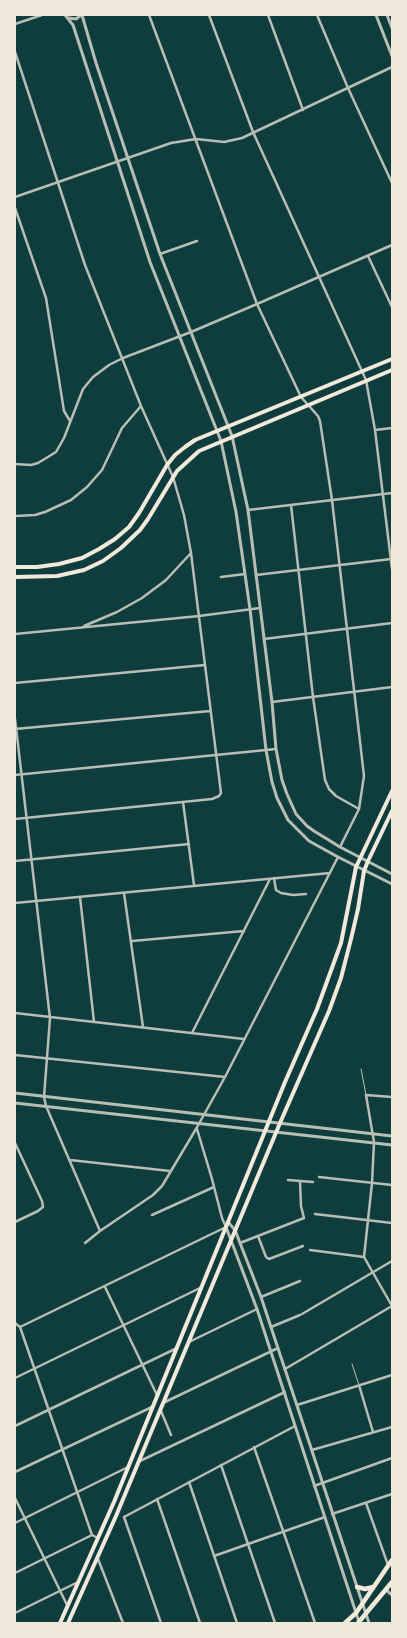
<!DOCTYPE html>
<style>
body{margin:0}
#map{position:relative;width:407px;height:1638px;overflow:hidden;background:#0f3d3e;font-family:"Exo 2",sans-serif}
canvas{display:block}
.frame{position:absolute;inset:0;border:16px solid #f1e9da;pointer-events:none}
</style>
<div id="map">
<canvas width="407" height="1638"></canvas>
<div class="frame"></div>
</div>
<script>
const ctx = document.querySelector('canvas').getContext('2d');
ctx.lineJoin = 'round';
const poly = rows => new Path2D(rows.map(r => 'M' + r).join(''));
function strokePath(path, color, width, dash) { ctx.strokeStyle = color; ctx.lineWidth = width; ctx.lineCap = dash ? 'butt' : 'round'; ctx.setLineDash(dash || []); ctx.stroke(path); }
strokePath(poly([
 [361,1069,366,1095],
 [352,1364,359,1385]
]), '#b8beb3', 1);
strokePath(poly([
 [149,15,257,304,301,397,318,416,320,421,332,500,364,776,359,809,340,847],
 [209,15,253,132,366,380,375,430,392,569],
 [268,15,303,110],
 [317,15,348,88,392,183],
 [15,24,42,15],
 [15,52,85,265,141,406,173,477,184,515,191,553,221,793,219,796,212,799,15,819],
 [15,197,171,143,196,139,224,142,242,138,392,67],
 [15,208,46,298,64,411,70,421],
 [160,254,197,241],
 [368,256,392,307],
 [375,430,392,428],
 [15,464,31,465,38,463,56,452,64,438,83,389,93,377,109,365,123,358,191,332,257,304,392,245],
 [291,505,313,697,325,780,329,789,336,796,359,809],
 [248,510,392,493],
 [15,516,35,515,45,512,71,500,87,487,102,470,122,428,141,406],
 [256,575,391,559],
 [221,577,245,574],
 [84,626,117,612,142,598,166,580,191,553],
 [15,634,199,616,260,608],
 [264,639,392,623],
 [15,683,205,665],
 [272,702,392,687],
 [15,719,50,1018,44,1097,46,1106,100,1231],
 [15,729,210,711],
 [15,775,276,749],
 [183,802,194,885],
 [15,861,189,844],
 [274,878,276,890,281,893,293,895,306,894],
 [124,893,143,1027],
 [80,897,94,1022],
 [15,903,330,873],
 [132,941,244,931],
 [15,1013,244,1039],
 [192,1033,270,879],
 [15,1055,225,1077],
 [392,1097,366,1095,374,1142,372,1183,364,1257,392,1306],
 [15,1143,42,1201,43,1207,38,1211,15,1222],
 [70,1160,170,1171],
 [319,1177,392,1185],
 [288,1180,313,1182],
 [315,1214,392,1223],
 [152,1215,214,1187],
 [258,1236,266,1257,269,1259,303,1246],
 [85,1243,100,1231,153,1195,162,1186,196,1129,225,1077,338,857],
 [240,1243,304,1218,301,1206,300,1181],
 [310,1250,364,1257],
 [105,1287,157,1395],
 [261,1297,300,1281],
 [302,1314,392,1261],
 [15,1323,20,1327,92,1535],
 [20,1327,226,1227,222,1218,212,1179,197,1129],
 [271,1327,300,1315],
 [189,1342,257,1309],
 [285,1369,392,1306],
 [15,1378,200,1288],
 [359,1385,373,1432],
 [165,1402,278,1348],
 [297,1405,392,1375],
 [161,1411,171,1435],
 [15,1426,175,1349],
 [254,1447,315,1623],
 [312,1450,392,1427],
 [140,1461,285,1392],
 [221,1465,275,1623],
 [15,1472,152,1407],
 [189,1482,237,1623],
 [314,1486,392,1458],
 [15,1498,68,1607],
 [157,1499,200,1623],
 [366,1503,388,1565],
 [332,1514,392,1494],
 [124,1517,295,1426],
 [124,1517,161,1623],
 [15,1523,128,1467],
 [214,1556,325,1517],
 [98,1559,123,1623],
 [15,1573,92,1535,98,1538],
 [15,1613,78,1582]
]), '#b8beb3', 2.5);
strokePath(poly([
 [65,15,73,25,150,262,221,441,236,512,250,609,266,750,272,782,277,798,288,820,309,841,338,857,392,884],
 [82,15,96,63,160,254,232,436,248,510,272,702,276,749,282,780,287,794,296,814,307,826,314,831,340,847,392,874],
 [376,15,392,56],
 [387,15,392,28],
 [69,18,76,19,81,15],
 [15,1093,392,1136],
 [15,1103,392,1145],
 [228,1222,235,1230,261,1297,369,1623],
 [226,1227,257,1309,359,1622],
 [386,1590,392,1595]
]), '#b8beb3', 3);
strokePath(poly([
 [15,567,37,567,59,564,82,558,99,549,115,539,129,527,139,513,167,465,175,455,185,447,195,440,392,359],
 [15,577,57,576,84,570,103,561,121,548,140,530,148,519,177,471,199,451,392,370],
 [60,1623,114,1502,285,1082,317,1009,341,943,356,867,392,791],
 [68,1623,116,1516,280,1123,329,1011,341,978,351,939,358,909,364,871,368,861,392,811]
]), '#f1e9da', 4);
strokePath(poly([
 [357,1587,365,1589,373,1587],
 [345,1623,356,1613,392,1560],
 [358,1623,392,1582]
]), '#f1e9da', 4.5);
</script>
